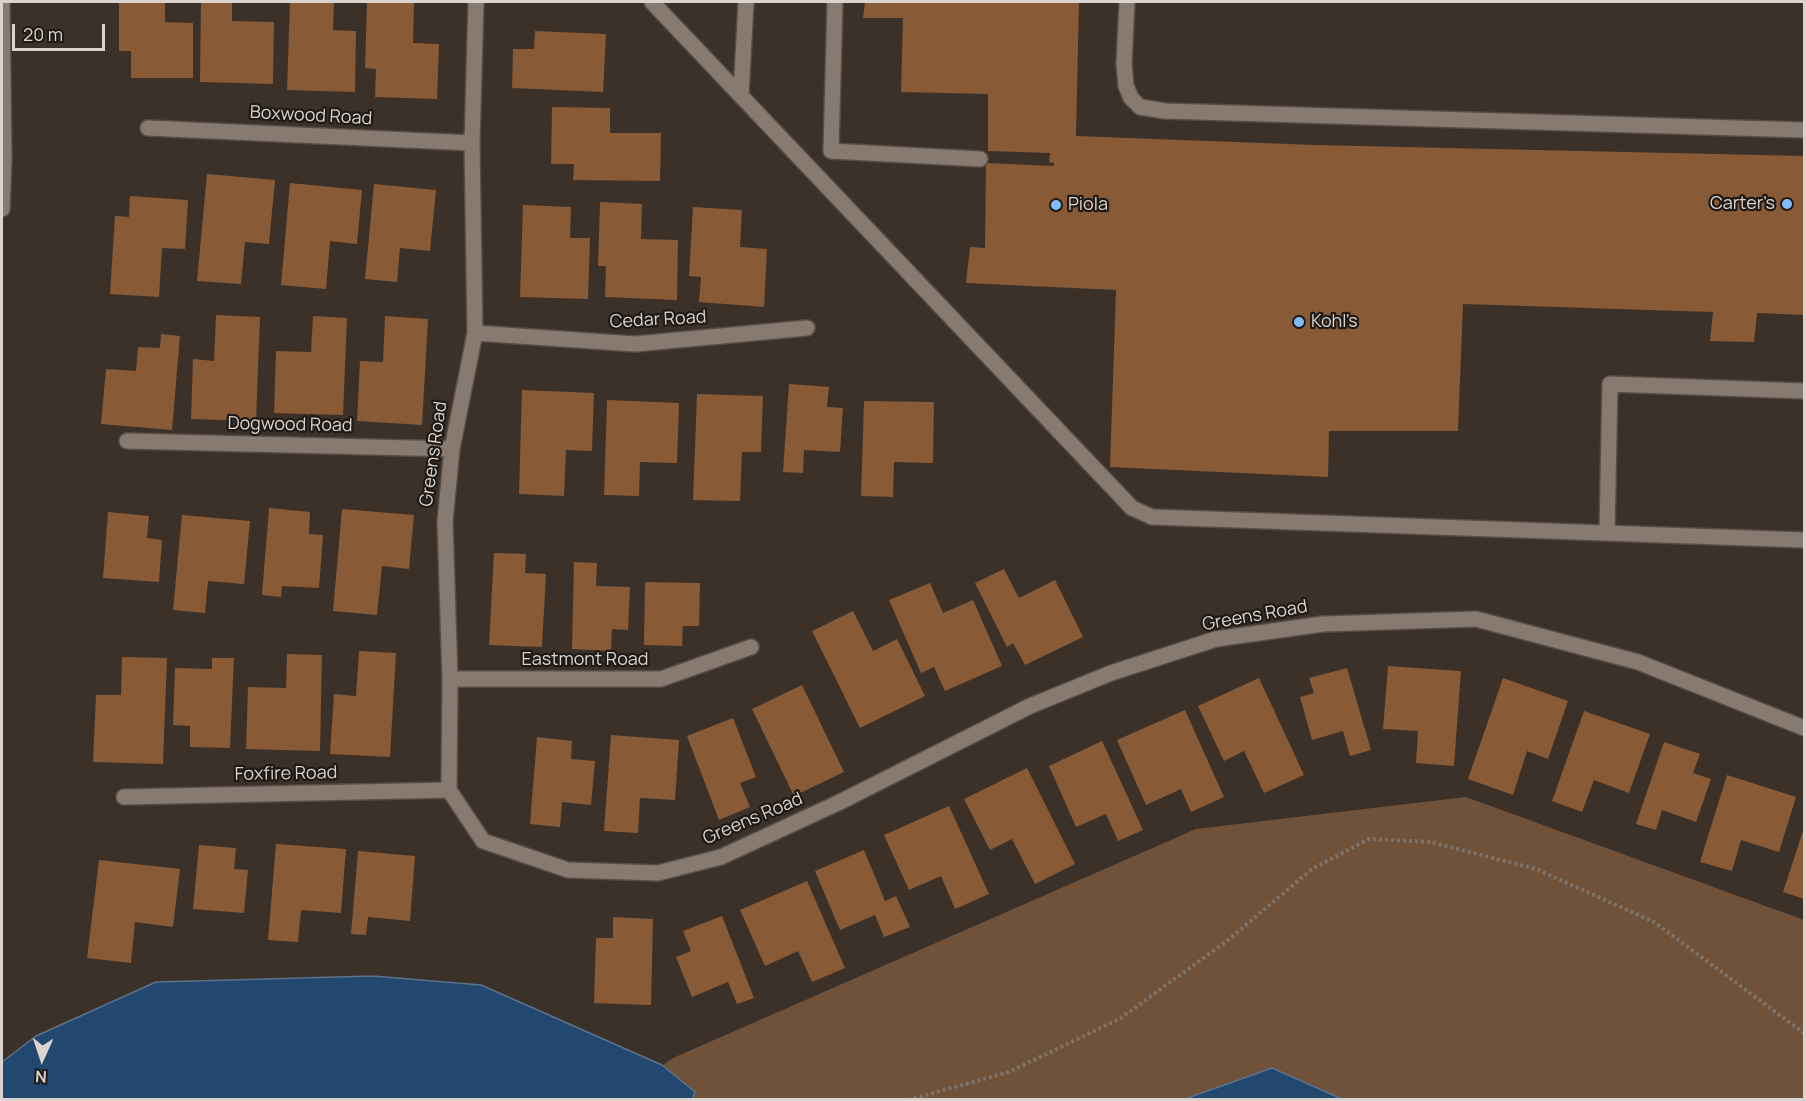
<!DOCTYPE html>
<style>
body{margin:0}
#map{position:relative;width:1806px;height:1101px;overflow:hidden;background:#3c3129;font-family:Manrope,sans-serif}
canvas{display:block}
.frame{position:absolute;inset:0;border:3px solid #dbd4ce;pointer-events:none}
.north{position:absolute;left:12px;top:1029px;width:60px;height:60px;-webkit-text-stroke:4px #1f1a16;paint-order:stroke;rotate:183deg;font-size:16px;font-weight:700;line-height:24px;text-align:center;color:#dbd4ce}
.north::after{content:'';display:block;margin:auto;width:21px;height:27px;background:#dbd4ce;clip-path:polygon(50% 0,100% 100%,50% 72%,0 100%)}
.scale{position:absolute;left:12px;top:24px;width:93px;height:27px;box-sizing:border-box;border:3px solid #dbd4ce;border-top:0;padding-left:8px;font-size:18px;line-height:21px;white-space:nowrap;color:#dbd4ce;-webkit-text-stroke:4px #1f1a16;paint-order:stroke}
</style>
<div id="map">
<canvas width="1806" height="1101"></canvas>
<div class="frame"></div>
<div class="north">N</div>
<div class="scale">20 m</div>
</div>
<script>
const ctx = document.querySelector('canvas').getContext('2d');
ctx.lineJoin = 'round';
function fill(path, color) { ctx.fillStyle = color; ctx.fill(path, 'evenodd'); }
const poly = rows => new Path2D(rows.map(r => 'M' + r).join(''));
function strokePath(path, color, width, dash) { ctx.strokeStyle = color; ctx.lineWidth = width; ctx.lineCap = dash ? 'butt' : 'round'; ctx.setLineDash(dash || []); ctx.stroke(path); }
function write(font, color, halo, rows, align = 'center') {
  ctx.font = font + ' Manrope,sans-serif'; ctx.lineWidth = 4.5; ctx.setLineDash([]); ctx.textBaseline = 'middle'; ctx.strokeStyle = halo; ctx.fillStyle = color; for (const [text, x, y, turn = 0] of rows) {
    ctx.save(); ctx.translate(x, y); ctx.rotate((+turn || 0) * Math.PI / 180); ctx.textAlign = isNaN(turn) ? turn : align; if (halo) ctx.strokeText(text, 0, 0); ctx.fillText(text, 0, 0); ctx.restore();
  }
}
fill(poly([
 [1466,797,1804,920,1804,1099,2,1100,2,1062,36,1036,156,982,373,976,481,985,663,1065,673,1058,1196,829]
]), '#70523b');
const water = poly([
 [373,976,481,985,662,1065,695,1092,692,1100,2,1099,2,1062,36,1036,156,982,373,976],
 [1272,1068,1342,1099,1185,1099,1272,1068]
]);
fill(water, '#23486f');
strokePath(water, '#5a728c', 1.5);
fill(poly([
 [119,2,165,2,165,22,193,23,193,78,131,78,131,51,119,51],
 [201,2,232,2,232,21,274,22,273,84,200,82],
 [290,2,334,2,333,30,356,31,355,92,287,90],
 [367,2,414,2,413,43,439,44,437,99,375,97,376,69,365,68],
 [865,2,1079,2,1076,136,1315,145,1804,156,1804,315,1757,313,1754,342,1710,341,1713,312,1463,304,1458,431,1329,431,1328,477,1110,467,1116,290,966,283,970,247,985,248,986,163,1054,166,1054,163,1049,162,1050,153,988,151,988,94,901,92,903,18,863,18],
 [535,31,606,34,603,92,512,88,513,49,534,49],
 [552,107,610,108,610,133,661,133,660,181,573,180,574,164,551,164],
 [207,174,275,180,269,244,245,242,241,284,197,281],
 [290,183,362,190,357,244,330,241,326,289,281,285],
 [374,184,436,190,430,251,400,248,397,282,365,279],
 [130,196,188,200,185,249,162,248,159,297,110,294,115,216,129,217],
 [600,202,642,204,641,239,678,240,677,300,605,297,606,266,598,266],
 [523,205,571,207,570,238,590,238,588,299,520,297],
 [693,207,742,210,740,247,767,249,764,307,699,302,701,277,689,276],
 [216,315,260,317,256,421,191,419,193,359,214,361],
 [313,316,347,318,343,415,274,413,276,351,311,352],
 [385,316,428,319,422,425,357,421,360,361,383,362],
 [161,334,180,336,172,430,101,424,106,369,136,371,138,347,160,348],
 [789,384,829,387,827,407,843,408,840,452,804,450,803,473,783,472],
 [522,390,594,393,592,451,566,450,564,496,519,494],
 [697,394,763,396,761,452,742,452,740,501,693,500],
 [607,400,679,403,677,463,640,462,639,496,604,495],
 [864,401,934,402,933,463,894,462,893,497,861,496],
 [269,508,310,512,309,534,323,535,319,588,282,586,281,597,262,595],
 [342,509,414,515,409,569,382,566,377,615,333,611],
 [108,512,149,516,147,538,162,540,159,582,103,578],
 [182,515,250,521,244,584,208,581,205,613,173,610],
 [494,553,526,554,525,573,546,574,542,647,489,645],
 [574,562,597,563,596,586,630,587,628,630,612,629,611,651,572,649],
 [1004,569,1019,598,1055,580,1083,637,1025,665,1013,643,1007,647,975,583],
 [645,582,700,583,699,626,683,626,682,646,644,645],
 [930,583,943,613,973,600,1002,666,945,691,934,667,921,673,889,600],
 [853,611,873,651,897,639,925,696,860,728,812,631],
 [359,651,396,653,390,757,330,754,334,694,356,696],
 [287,654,322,655,320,751,246,749,248,687,286,688],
 [122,657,167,658,163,764,93,762,96,695,121,695],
 [212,658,234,658,230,748,190,747,190,726,173,725,175,668,212,669],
 [1388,666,1461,671,1454,766,1416,763,1418,731,1383,729],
 [1347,668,1371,750,1350,756,1343,731,1312,740,1300,697,1314,693,1309,678],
 [1259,678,1304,775,1264,793,1244,751,1224,761,1198,706],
 [1503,678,1568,701,1548,759,1527,751,1513,795,1468,779],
 [802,685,844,772,794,796,752,709],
 [1185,710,1224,797,1191,812,1181,789,1146,805,1117,740],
 [1584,711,1650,734,1629,793,1594,780,1582,812,1552,801],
 [733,718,756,777,740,783,750,807,719,820,687,736],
 [611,735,679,740,675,800,640,798,638,833,604,831],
 [537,737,572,741,571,759,595,761,591,805,562,802,560,827,530,824],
 [1102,741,1143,830,1118,841,1106,814,1076,827,1049,766],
 [1664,742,1700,754,1693,773,1711,779,1696,822,1662,810,1656,830,1636,824],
 [1027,768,1075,864,1035,884,1012,839,990,850,964,799],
 [1727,775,1796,797,1779,852,1741,840,1732,871,1700,862],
 [949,806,989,894,955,909,941,876,909,890,884,835],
 [1804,828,1804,899,1783,892],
 [276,844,346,849,341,913,301,910,298,942,268,940],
 [199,845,236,848,234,869,248,870,244,913,193,909],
 [864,850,885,901,896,896,910,927,884,937,875,915,840,930,815,871],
 [358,851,415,856,410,921,368,917,366,935,351,934],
 [99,860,180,869,173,927,135,922,131,963,87,958],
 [807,881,845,968,812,982,798,951,765,966,740,910],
 [722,916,754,998,737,1004,728,982,692,997,676,957,691,951,683,931],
 [613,917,653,919,651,1005,594,1003,596,938,613,938]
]), '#885a36');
const minor = poly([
 [476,2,472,143,475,333,452,449,445,521,450,679,449,790,483,841,568,870,658,873,721,857,840,802,1030,706,1111,673,1216,639,1323,624,1476,619,1638,662,1804,728],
 [652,2,1132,508,1152,517,1804,540],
 [835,2,831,151,980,159],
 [1127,2,1124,64,1126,86,1131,98,1140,107,1165,111,1804,130],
 [2,5,4,159,2,209],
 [741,95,746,2],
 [148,128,472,143],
 [475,333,635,344,807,328],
 [127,441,452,449],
 [1607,533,1610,384,1804,391],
 [450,679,661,679,751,647],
 [124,797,449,790]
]);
strokePath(minor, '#574d46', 18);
strokePath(poly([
 [908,1100,1009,1072,1121,1018,1227,941,1312,869,1369,839,1430,842,1536,869,1654,922,1804,1033]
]), '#7c736b', 4, [3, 3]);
strokePath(minor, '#877a70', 15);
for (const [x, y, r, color] of [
 [1787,204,6,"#83bcfb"],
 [1056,205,6,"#83bcfb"],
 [1299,322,6,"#83bcfb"]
]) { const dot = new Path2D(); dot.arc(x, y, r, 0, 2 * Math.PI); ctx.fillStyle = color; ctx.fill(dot); strokePath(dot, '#1f1a16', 2); }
write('18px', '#dbd4ce', '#1f1a16', [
 ["Boxwood Road",311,116,3],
 ["Cedar Road",658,320,-3],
 ["Dogwood Road",290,425,1],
 ["Greens Road",434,454,-82],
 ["Greens Road",1255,616,-10],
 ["Eastmont Road",585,660],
 ["Foxfire Road",286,774,-1],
 ["Greens Road",753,819,-23]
]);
write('18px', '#dbd4ce', '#1f1a16', [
 ["Carter's",1775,204,"right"],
 ["Piola",1068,205],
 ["Kohl's",1311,322]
], 'left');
</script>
